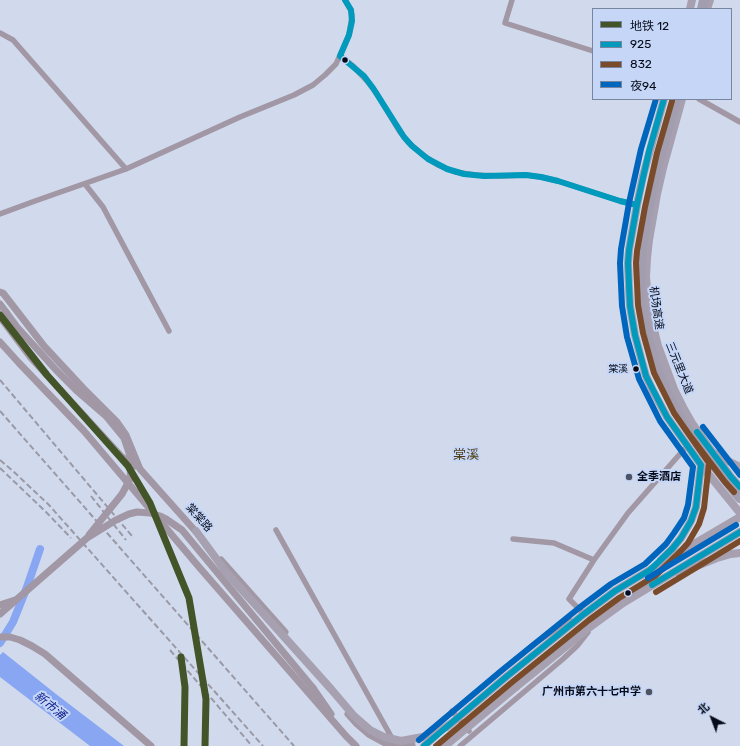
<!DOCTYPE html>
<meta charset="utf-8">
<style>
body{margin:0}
#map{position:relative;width:740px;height:746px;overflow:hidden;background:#d1daec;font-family:Rubik,"Noto Sans SC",sans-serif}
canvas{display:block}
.legend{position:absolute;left:592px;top:8px;width:140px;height:92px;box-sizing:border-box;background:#c6d6f7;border:1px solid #79859e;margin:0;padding:5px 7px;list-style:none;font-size:12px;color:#060b19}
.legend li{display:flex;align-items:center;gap:8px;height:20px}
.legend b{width:20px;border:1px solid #79859e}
.north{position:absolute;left:692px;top:698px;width:40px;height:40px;-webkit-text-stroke:3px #c6d6f7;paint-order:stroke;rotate:318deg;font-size:11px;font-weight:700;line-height:16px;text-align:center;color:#060b19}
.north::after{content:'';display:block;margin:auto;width:14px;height:18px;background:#060b19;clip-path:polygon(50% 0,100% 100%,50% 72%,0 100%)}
</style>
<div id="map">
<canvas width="740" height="746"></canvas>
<ul class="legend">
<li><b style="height:5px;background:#435428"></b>地铁 12</li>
<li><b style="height:5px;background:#0199bc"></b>925</li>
<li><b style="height:5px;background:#7a4b2a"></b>832</li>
<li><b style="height:5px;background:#0065bd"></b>夜94</li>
</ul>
<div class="north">北</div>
</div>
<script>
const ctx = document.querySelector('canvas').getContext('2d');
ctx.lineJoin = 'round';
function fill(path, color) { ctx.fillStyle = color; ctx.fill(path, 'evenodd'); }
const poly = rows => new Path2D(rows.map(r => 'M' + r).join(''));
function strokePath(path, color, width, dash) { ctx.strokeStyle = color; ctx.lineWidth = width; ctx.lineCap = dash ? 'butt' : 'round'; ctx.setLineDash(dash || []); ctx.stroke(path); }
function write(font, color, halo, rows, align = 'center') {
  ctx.font = font + ' Rubik,"Noto Sans SC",sans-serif'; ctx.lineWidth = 4; ctx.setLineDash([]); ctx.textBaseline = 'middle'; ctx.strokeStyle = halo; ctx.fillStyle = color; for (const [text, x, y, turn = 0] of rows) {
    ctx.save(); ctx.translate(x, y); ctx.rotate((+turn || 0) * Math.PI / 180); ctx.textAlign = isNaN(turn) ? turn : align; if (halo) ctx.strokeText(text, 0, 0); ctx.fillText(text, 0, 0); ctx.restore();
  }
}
fill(poly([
 [3,652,56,694,124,746,90,746,0,677,0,655]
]), '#88a6f1');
strokePath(poly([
 [0,643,13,622,27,587,40,549]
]), '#88a6f1', 8);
strokePath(poly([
 [512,0,505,23,593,51],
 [0,33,13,40,126,169],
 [340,56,353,66,368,82,377,94,400,132,408,142,423,155,438,165,455,172,475,175,501,176,526,175,541,177,558,181,620,201,637,205],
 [699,99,740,122],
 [85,184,103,207,169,331],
 [0,214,35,201,126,169,240,117,294,95,313,85,325,75,336,64,349,35,352,16,351,10,345,0],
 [276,530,393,740],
 [513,539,554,543,594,560],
 [580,616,584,614,569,599,594,560,628,513,687,446],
 [452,711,469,731],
 [422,737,534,644,556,629,571,621],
 [460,746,563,659,577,646,588,632]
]), '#a197a5', 5.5);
strokePath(poly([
 [0,292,3,293,44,346,83,388,117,422,126,435,140,469,198,534],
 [0,304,6,312],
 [0,317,31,358,122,457,135,466],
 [0,342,19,363,84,431,199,567,346,736,356,746],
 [221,560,285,632],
 [0,605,15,600],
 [0,637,10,637,20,640,32,646,45,654,151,746],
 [313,688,331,714],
 [348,714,356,723,370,735,385,743,395,746],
 [401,746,412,745]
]), '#a197a5', 7);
strokePath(poly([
 [690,9,692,0],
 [707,9,710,0],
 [664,99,643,176,637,205,629,250,628,263,629,289,630,306,635,335,642,362,646,376,653,391,667,417,701,465,740,513],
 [682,99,663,168,657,194,649,240,647,258,646,277,649,310,658,346,674,389,684,409,692,423,710,449,731,477,740,487],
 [716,454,724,459,740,467],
 [196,531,226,572],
 [661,560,672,549,681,538,691,521,696,507,701,465],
 [679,573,717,558,731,554,740,553],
 [506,677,584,614,615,591,650,570,740,517],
 [516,687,590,627,623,603,740,532]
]), '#a6a0b0', 8);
strokePath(poly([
 [702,9,704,0]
]), '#a29eb0', 10);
strokePath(poly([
 [0,380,132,536],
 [0,411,294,746],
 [0,460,14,472,49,505,263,746],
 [0,468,46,512,71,538],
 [91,496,126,540],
 [170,650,252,746]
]), '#9a99a6', 2, [6, 3]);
strokePath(poly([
 [6,312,17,327,56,370,76,390,106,416,124,438,131,459,130,479,122,494,89,535],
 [0,614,87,538,116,520,129,514,137,512,150,513,160,516,166,519,182,530,313,688]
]), '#a197a5', 7);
strokePath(poly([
 [226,572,331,689,354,716,370,730,384,737,401,741,428,736,438,732,450,724],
 [447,727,506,677],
 [424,746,436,735],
 [445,746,516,687]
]), '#a6a0b0', 8);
strokePath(poly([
 [676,99,657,168,646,219,642,247,640,276,642,304,644,320,650,346,655,363,666,391,675,409,688,430,703,452,740,498]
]), '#a29eb0', 10);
strokePath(poly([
 [345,0,351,10,352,21,349,35,340,56,364,76,373,88,404,137,412,146,428,159,447,169,464,174,484,176,526,175,541,177,558,181,620,201,637,205],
 [697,432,731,477,740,487],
 [652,585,740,532],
 [424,746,506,677,584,614,615,591,650,570,672,549,681,538,691,521,696,507,701,465,667,417,646,376,635,335,630,306,628,263,629,250,637,205,649,151,664,99]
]), '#0199bc', 6);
strokePath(poly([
 [691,437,725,482,734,492],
 [656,592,740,541],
 [436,746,511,683,589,620,619,598,655,576,678,554,688,543,699,524,704,508,709,463,674,413,654,373,643,333,638,305,636,263,637,251,645,207,657,153,672,101]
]), '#7a4b2a', 6);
strokePath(poly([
 [703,427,740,475],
 [648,578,736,525],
 [419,740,501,671,579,608,611,584,645,564,666,544,674,533,684,518,688,505,693,467,660,421,639,379,627,337,622,306,620,263,621,249,629,203,641,149,656,99]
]), '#0065bd', 6);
strokePath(poly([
 [0,315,47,375,128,466,150,503,189,598,206,699,205,746],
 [181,657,185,687,184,746]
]), '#435428', 7);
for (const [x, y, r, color] of [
 [345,60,3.5,"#060b19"],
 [636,369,3.5,"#060b19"],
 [629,477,4,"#4d5363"],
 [628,593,3.5,"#060b19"],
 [649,692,4,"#4d5363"]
]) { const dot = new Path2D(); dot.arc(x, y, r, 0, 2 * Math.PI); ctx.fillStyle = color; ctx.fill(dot); strokePath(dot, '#c6d6f7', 1.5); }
write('10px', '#060b19', '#c6d6f7', [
 ["棠溪",628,369]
], 'right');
write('11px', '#060b19', '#c6d6f7', [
 ["机场高速",656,308,82],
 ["三元里大道",679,368,68],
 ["棠棠路",199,518,48]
]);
write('bold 11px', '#060b19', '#c6d6f7', [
 ["全季酒店",637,477],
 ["广州市第六十七中学",641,692,"right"]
], 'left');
write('italic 12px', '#0a1b8e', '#c6d6f7', [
 ["新市涌",50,706,39]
]);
write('13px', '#4e3d16', '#c6d6f7', [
 ["棠溪",466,455]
]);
</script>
